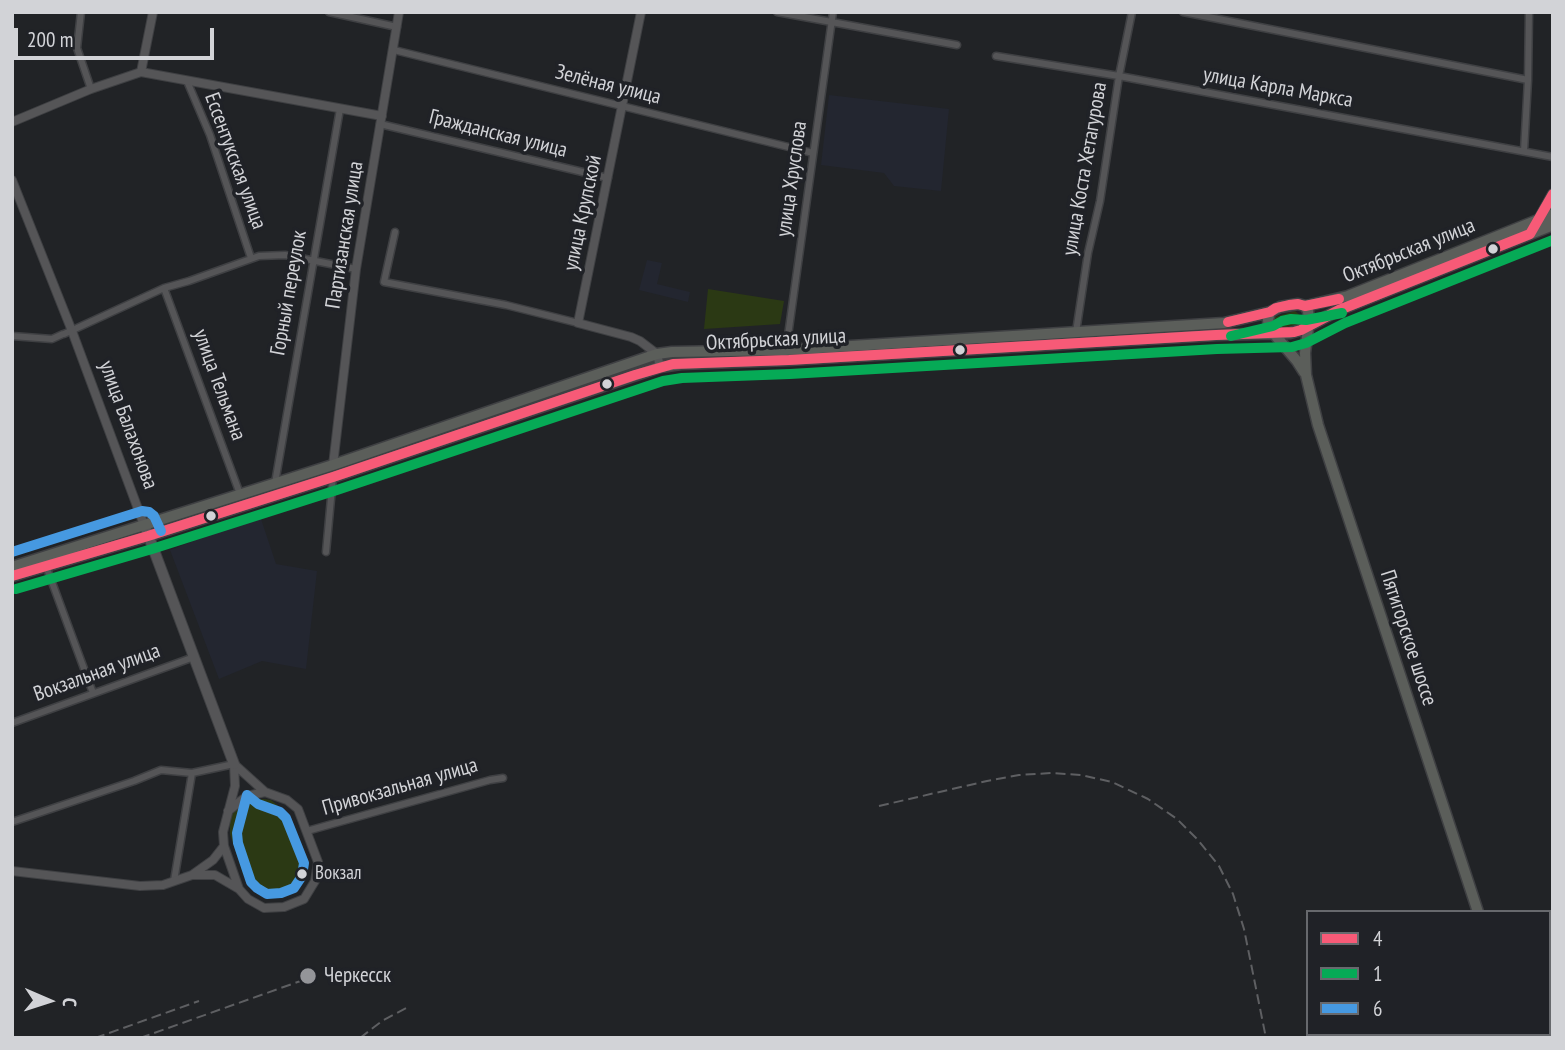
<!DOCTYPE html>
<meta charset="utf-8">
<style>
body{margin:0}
#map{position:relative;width:1565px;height:1050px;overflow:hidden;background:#212326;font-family:"PT Sans Narrow",sans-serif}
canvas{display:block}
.frame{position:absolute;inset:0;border:14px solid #d2d3d7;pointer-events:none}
.legend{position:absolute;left:1306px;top:910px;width:245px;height:126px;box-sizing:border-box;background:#202227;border:2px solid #67696d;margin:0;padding:9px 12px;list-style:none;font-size:21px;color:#d2d3d7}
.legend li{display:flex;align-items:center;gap:14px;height:35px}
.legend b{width:35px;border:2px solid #67696d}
.north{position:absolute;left:14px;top:966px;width:70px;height:70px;-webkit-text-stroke:5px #202227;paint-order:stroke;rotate:93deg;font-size:19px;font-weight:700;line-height:28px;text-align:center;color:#d2d3d7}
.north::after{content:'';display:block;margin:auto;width:24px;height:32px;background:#d2d3d7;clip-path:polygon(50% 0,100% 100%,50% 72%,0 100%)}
.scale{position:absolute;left:14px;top:28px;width:200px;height:32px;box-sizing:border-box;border:4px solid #d2d3d7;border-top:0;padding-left:9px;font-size:21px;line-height:24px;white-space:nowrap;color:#d2d3d7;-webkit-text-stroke:5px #202227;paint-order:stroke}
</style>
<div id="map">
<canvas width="1565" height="1050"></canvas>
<div class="frame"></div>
<ul class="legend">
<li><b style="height:9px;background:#f75a77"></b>4</li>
<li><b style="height:9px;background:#06aa56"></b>1</li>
<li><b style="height:9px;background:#4699e1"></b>6</li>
</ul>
<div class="north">С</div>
<div class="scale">200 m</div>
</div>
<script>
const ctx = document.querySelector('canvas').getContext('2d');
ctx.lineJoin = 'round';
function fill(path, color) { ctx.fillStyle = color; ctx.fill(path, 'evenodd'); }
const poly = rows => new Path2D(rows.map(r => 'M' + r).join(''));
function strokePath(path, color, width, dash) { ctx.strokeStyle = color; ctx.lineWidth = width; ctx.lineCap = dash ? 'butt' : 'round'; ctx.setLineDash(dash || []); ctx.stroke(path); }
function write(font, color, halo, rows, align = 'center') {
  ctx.font = font + ' "PT Sans Narrow",sans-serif'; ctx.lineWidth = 7; ctx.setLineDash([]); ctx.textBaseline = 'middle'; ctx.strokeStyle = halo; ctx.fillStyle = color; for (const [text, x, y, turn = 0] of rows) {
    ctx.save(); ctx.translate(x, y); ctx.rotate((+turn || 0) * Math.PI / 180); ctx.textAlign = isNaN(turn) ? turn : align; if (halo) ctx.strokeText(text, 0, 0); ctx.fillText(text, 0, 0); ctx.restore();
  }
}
fill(poly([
 [829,95,949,109,941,191,894,186,884,173,821,165],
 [647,260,662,263,657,284,690,292,688,302,639,290],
 [260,516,276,564,317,571,306,669,262,661,219,679,170,550]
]), '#232630');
fill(poly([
 [708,289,784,301,780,324,704,329],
 [1295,311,1301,316,1302,319,1298,324,1280,329,1273,325,1273,319,1275,317],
 [263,799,271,800,282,809,301,867,301,877,298,885,289,892,278,894,263,893,251,886,247,881,243,874,230,834,230,822,232,814,236,807,244,803]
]), '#2b3914');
const minor = poly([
 [81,12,77,48,91,89],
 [329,12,397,27],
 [777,12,957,45],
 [1183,12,1528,80],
 [394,50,813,153],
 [996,56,1119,76,1553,157],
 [187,81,210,135,251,258],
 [380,124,608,178],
 [1524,151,1528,80,1529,12],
 [395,232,384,282,506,305,578,323],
 [164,288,240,494],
 [1076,332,1088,253,1100,201,1119,76,1132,12],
 [64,334,164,288,189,281,259,256,285,255,356,269],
 [12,336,52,339,63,334],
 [786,350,833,12],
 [275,483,340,109],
 [326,552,333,477],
 [46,566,93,693],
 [12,723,194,657],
 [12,822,134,781,161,770,192,773,234,764],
 [307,831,490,780,503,778],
 [174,881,192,773]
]);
const tertiary = poly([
 [641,12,578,323,631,337,640,341,657,354,660,367],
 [141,72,153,12],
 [12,122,91,89,141,72,382,116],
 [12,180,72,331,144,525],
 [333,465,356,269,399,12],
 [234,764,265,792,287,800,298,809,318,862,315,881,304,899,284,907,264,908,248,899,239,889,224,846,223,832,235,786,234,764],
 [228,811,247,796,265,792],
 [12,871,140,886,163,885,192,875,215,875,239,889],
 [192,875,213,860,224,846]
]);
const secondary = poly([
 [1538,221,1553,194],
 [146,529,234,764]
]);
const primary = poly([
 [1305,306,1308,311,1309,321,1305,353,1306,375,1318,425,1478,912],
 [1270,312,1268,320,1269,328,1297,361,1304,372],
 [12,567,333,465,657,354,672,352,786,350,1224,323,1270,312,1280,307,1298,304,1305,306,1310,305,1348,296,1553,214],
 [12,576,148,536,333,477,660,367,681,364,789,360,1216,335,1290,333,1301,330,1339,310,1553,225],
 [1513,1034,1513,1038]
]);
strokePath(minor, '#3f4043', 9);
strokePath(tertiary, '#3f4043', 10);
strokePath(secondary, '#3f4043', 12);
strokePath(primary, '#3f4043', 13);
strokePath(minor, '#555557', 6);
strokePath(tertiary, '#555557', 8);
strokePath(secondary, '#555557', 10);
strokePath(primary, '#5b5e5a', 10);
strokePath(poly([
 [879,806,987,781,1019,775,1052,773,1081,775,1112,782,1148,799,1177,819,1198,840,1219,866,1233,894,1244,929,1266,1038],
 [95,1038,199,1001],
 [140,1038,309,978],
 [360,1038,382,1021,410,1006]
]), '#5e5f62', 2, [10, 5]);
strokePath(poly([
 [1228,322,1270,312,1276,308,1289,305,1298,304,1305,306,1339,299],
 [12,576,148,536,333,477,635,375,673,364,789,360,1216,335,1294,332,1301,330,1339,310,1530,234,1553,194]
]), '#f75a77', 10);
strokePath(poly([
 [1231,336,1273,326,1282,321,1291,319,1306,320,1342,313],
 [16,589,152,549,337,490,663,381,682,378,790,374,1217,349,1292,347,1306,343,1345,323,1553,240]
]), '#06aa56', 10);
strokePath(poly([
 [12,552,142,511,149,512,154,516,161,531],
 [247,795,258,804,280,812,286,818,304,863,302,876,294,888,281,893,267,894,257,888,251,882,238,843,237,833,247,795]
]), '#4699e1', 10);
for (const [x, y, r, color] of [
 [1493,249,6,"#d2d3d7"],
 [960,350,6,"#d2d3d7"],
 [607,384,6,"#d2d3d7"],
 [211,516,6,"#d2d3d7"],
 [302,874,6,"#d2d3d7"],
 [308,976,9,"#949599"]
]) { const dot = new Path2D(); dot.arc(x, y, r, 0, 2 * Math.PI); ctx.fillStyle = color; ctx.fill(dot); strokePath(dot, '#202227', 2.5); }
write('19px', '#d2d3d7', '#202227', [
 ["Вокзал",315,874]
], 'left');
write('21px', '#d2d3d7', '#202227', [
 ["Зелёная улица",608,85,14],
 ["улица Карла Маркса",1278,88,10],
 ["Гражданская улица",498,134,14],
 ["Ессентукская улица",235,161,70],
 ["улица Коста Хетагурова",1085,169,-80],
 ["улица Хруслова",792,179,-82],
 ["улица Крупской",583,213,-78],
 ["Партизанская улица",345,235,-81],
 ["Октябрьская улица",1409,251,-22],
 ["Горный переулок",289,293,-80],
 ["Октябрьская улица",776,340,-3],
 ["улица Тельмана",219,385,70],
 ["улица Балахонова",128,425,70],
 ["Пятигорское шоссе",1408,638,72],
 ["Вокзальная улица",97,673,-20],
 ["Привокзальная улица",400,787,-16]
]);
write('21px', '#d2d3d7', '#202227', [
 ["Черкесск",324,976]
], 'left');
</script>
